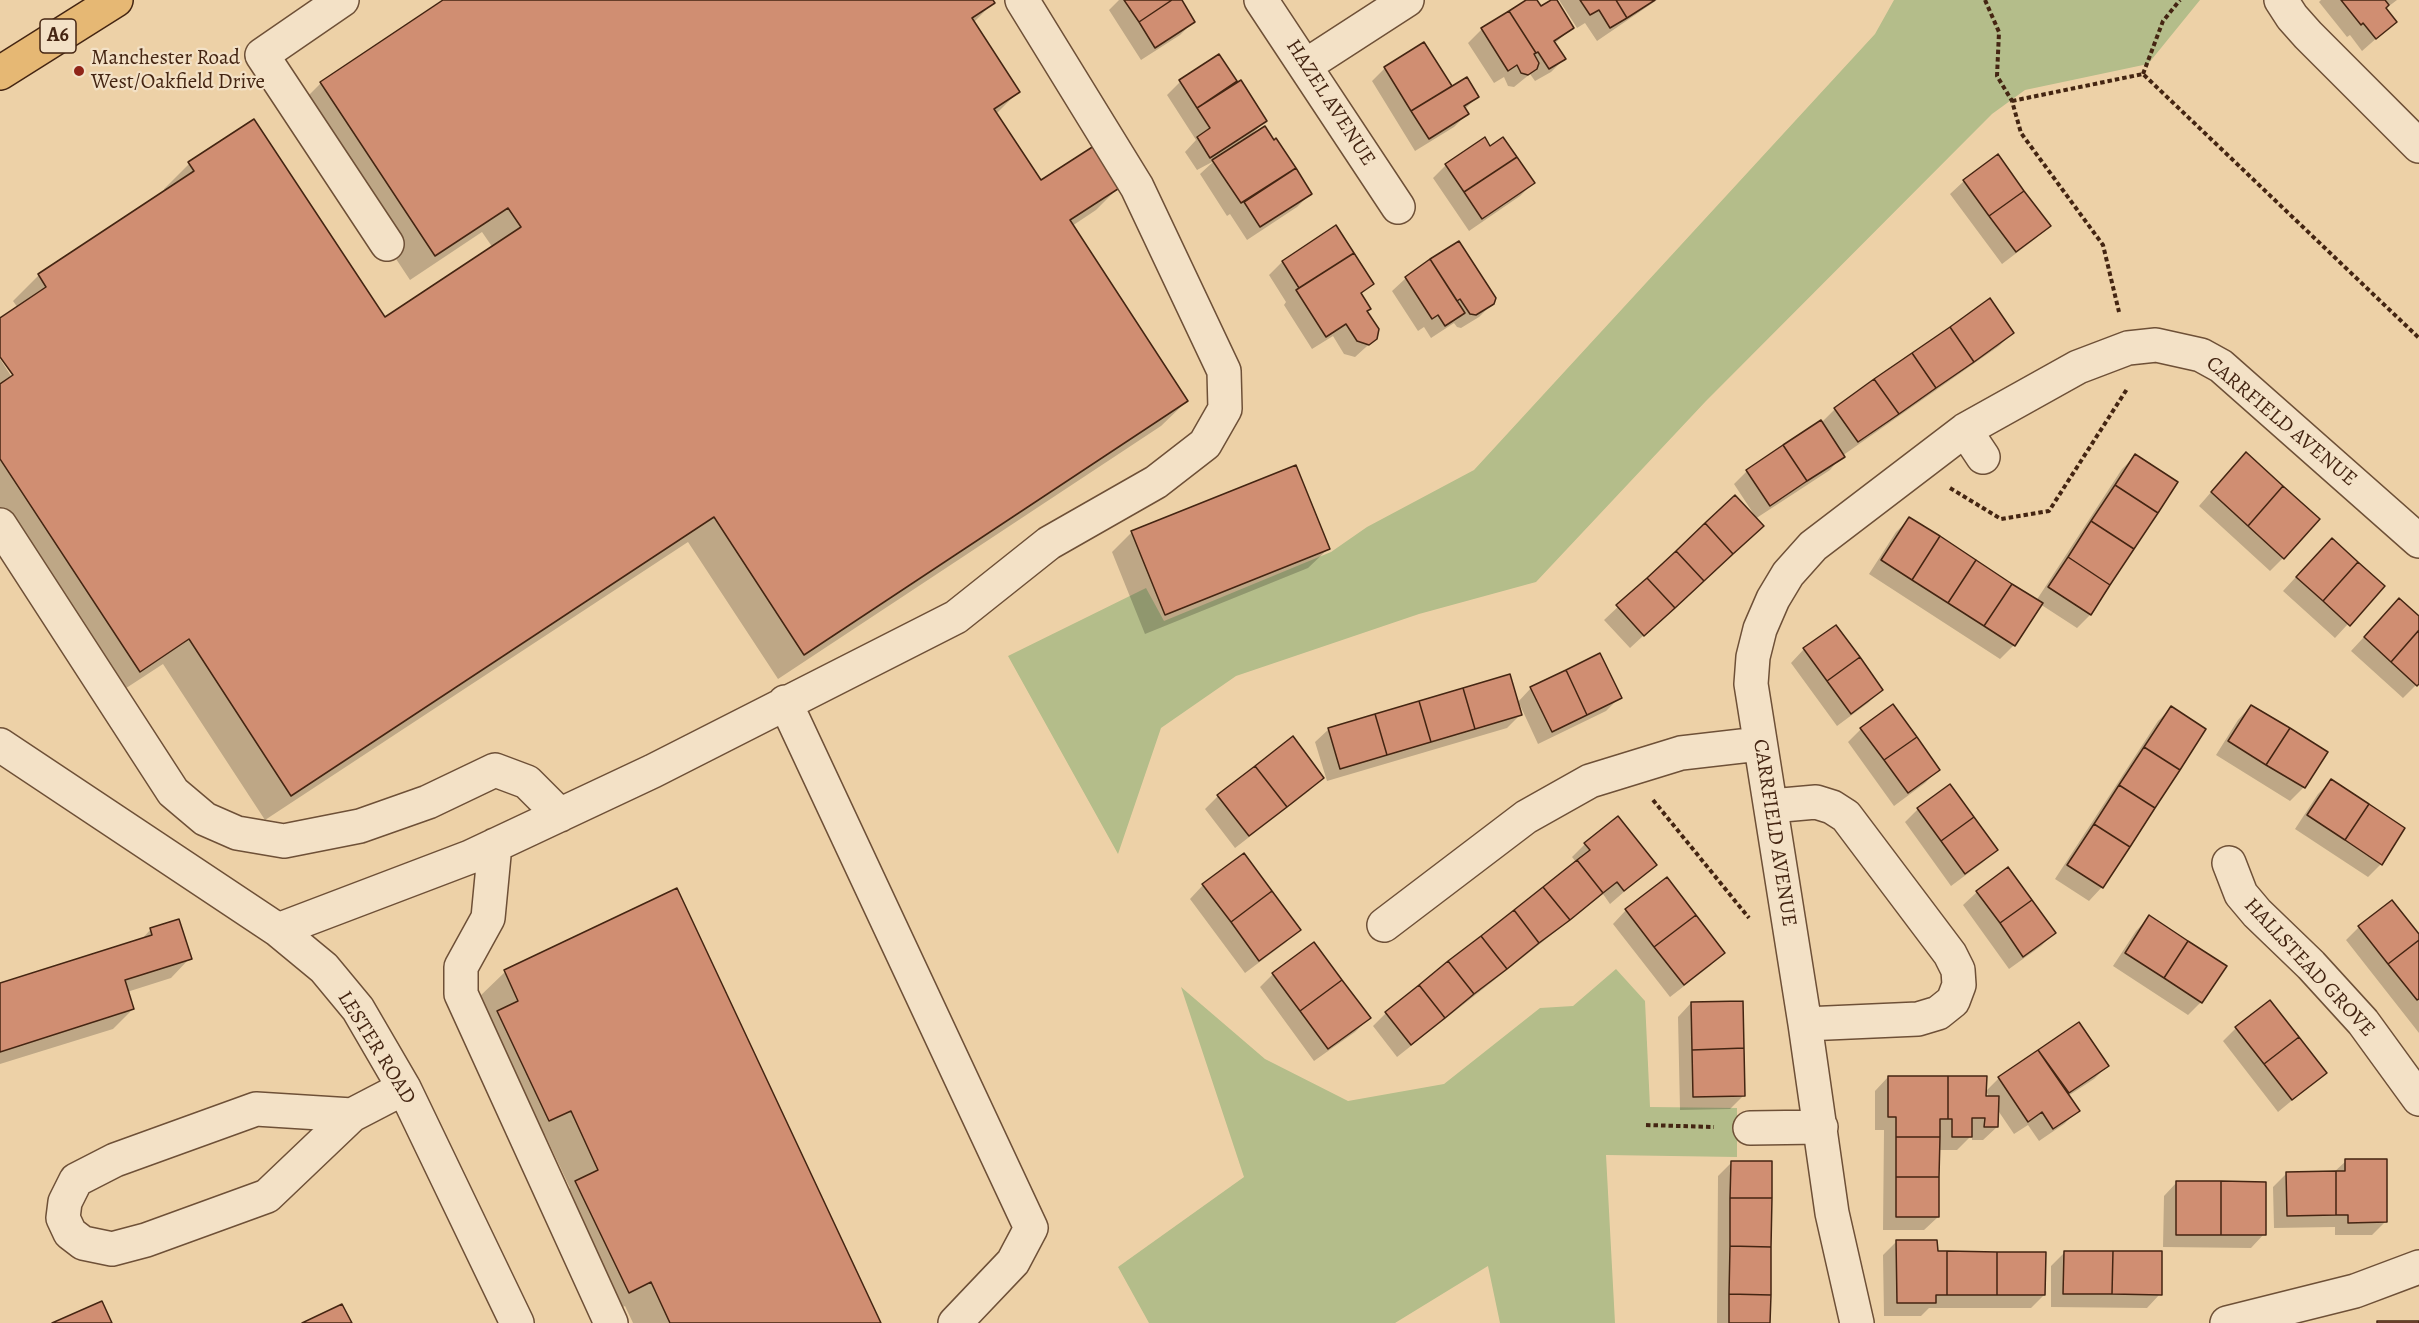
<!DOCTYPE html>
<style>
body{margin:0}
canvas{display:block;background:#edd1a7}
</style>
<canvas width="2419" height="1323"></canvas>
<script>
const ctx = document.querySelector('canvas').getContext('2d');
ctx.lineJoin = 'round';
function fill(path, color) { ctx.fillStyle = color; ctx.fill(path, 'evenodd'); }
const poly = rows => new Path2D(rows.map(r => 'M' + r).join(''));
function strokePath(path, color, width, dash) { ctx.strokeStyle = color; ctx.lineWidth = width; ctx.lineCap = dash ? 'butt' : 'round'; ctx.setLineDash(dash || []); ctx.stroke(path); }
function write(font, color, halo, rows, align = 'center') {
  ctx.font = font + ' Alegreya,serif'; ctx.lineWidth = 4.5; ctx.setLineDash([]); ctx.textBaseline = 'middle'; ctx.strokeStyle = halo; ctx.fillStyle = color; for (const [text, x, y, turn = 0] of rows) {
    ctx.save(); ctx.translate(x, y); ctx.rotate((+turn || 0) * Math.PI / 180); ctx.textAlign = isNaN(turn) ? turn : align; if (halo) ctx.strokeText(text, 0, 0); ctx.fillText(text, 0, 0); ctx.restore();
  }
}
fill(poly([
 [1894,0,2200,0,2148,64,2025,90,1992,114,1706,401,1536,582,1419,614,1236,676,1161,728,1118,854,1008,656,1146,588,1164,621,1331,552,1367,527,1474,470,1875,34],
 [1616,969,1645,1001,1650,1107,1737,1108,1737,1157,1606,1155,1615,1323,1500,1323,1488,1266,1395,1323,1149,1323,1118,1267,1244,1177,1181,987,1265,1059,1348,1101,1444,1084,1540,1008,1573,1006]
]), '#b4bd8a');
fill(poly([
 [446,0,991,0,993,3,974,22,1019,91,996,114,1040,182,1122,184,1096,210,1072,226,1187,401,1161,426,778,679,688,542,265,820,163,664,114,696,0,522,0,359,15,382,18,381,0,354,0,319,18,308,13,301,39,275,165,192,164,189,189,164,254,121,385,319,493,248,482,232,410,280,296,108,321,83],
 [1119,0,1180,0,1193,22,1180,35,1141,60,1109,10],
 [1529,0,1535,0,1540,8,1555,0,1572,28,1554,44,1564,59,1551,72,1535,81,1530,74,1514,87,1508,86,1504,77,1494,83,1468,43,1482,29],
 [1559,0,1657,0,1597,41,1585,23,1577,28],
 [2321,0,2397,0,2385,9,2395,22,2362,51,2350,35,2347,37,2319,2],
 [1424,44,1451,88,1477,97,1465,109,1467,114,1454,127,1415,151,1372,81,1385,68],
 [1218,56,1266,120,1251,135,1273,142,1276,140,1310,194,1297,207,1247,240,1230,214,1227,216,1200,174,1214,161,1197,170,1185,152,1196,140,1167,95,1180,82],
 [1490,148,1533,183,1520,196,1469,231,1433,178,1446,165],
 [1997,157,2049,226,2035,239,2002,264,1950,194,1964,181],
 [1336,227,1372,284,1360,295,1376,338,1355,357,1344,354,1333,336,1312,349,1284,305,1286,302,1269,275,1282,262],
 [1406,278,1493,303,1479,317,1461,328,1457,327,1454,323,1431,338,1424,327,1418,331,1392,291],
 [2012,333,1999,346,1842,456,1830,470,1755,519,1748,539,1630,648,1604,620,1735,497,1754,517,1755,516,1734,484,1747,471,1821,423,1835,409],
 [2135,456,2176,483,2090,615,2077,628,2040,604,2014,645,2000,659,1869,574,1896,532,1909,519,2036,601,2122,469],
 [2233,467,2283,558,2270,571,2199,506],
 [1132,532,1328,549,1308,568,1145,634,1112,552],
 [2318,553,2383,586,2335,638,2283,591],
 [2386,613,2419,617,2419,682,2403,698,2351,651],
 [1804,649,1881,690,1868,703,1837,726,1791,663],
 [1531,688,1620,697,1606,711,1538,744,1520,705,1518,706,1521,714,1507,728,1327,781,1315,742,1329,729,1517,703],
 [2251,706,2325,752,2304,787,2290,801,2216,755,2238,720],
 [2171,708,2204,729,2102,887,2089,901,2055,879,2158,721],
 [1861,729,1938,770,1925,783,1894,806,1848,742],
 [1322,777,1309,791,1235,848,1205,809,1218,796],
 [2331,781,2381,864,2368,877,2295,829,2318,794],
 [1918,809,1996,850,1982,863,1951,886,1905,822],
 [1585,844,1655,865,1610,904,1603,894,1397,1057,1373,1026,1386,1013,1576,862,1572,857],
 [1244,855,1299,930,1285,943,1245,973,1190,899,1203,885],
 [2008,869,2054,933,2041,946,2009,969,1963,905,1977,892],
 [676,890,880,1323,633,1323,625,1306,603,1317,551,1207,570,1188,545,1135,523,1145,479,997,505,972],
 [1626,910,1723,952,1710,966,1670,997,1613,924],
 [2149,917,2201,1002,2188,1015,2113,966,2136,931],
 [2359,927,2419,937,2419,1033,2346,940],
 [151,929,190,958,171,978,127,992,133,1009,113,1029,0,1064,0,984,141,940],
 [1273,974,1369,1018,1355,1032,1314,1061,1260,987],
 [1691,1003,1743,1096,1730,1109,1680,1110,1678,1017],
 [2079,1024,2107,1066,2094,1079,2068,1096,2078,1111,2064,1124,2039,1141,2028,1125,2014,1134,1997,1109,1997,1127,1983,1140,1972,1140,1972,1135,1957,1150,1938,1150,1938,1217,1924,1230,1883,1230,1884,1130,1875,1130,1875,1091,1888,1077,1989,1097,1986,1091,1999,1078],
 [2236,1028,2325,1073,2278,1112,2223,1041],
 [2346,1161,2385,1222,2372,1235,2335,1235,2335,1227,2274,1228,2273,1187,2287,1173,2333,1173],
 [1731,1163,1769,1323,1717,1323,1718,1176],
 [2177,1182,2264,1234,2251,1248,2163,1247,2164,1196],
 [1897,1241,1936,1253,2044,1295,2031,1308,1929,1308,1921,1316,1884,1316,1883,1255],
 [2065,1252,2160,1294,2147,1308,2051,1307,2051,1266]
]), '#0003');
const building = poly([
 [443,0,993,0,995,3,972,18,1020,92,994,109,1041,180,1097,144,1124,185,1070,220,1188,401,804,655,714,517,291,796,189,639,140,672,0,459,0,384,13,375,0,357,0,318,46,287,38,274,194,171,188,162,254,119,385,317,521,227,508,208,435,256,320,82,443,0],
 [1124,0,1172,0,1139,22,1124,0],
 [1172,0,1182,0,1195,22,1155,48,1139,22,1172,0],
 [1526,0,1537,0,1541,6,1551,0,1557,0,1574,28,1554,41,1566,59,1549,69,1538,52,1536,53,1509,11,1526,0],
 [1580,0,1616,0,1627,18,1610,28,1599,10,1590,15,1580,0],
 [1616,0,1655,0,1627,18,1616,0],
 [2341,0,2385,0,2389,5,2386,8,2397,22,2376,39,2363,23,2361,25,2341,0],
 [1509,11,1536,53,1534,54,1539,63,1537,69,1528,75,1521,73,1517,65,1508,71,1481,28,1509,11],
 [1424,42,1452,86,1411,111,1384,67,1424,42],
 [1219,54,1237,81,1197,108,1179,80,1219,54],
 [1467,77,1479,97,1464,106,1469,114,1429,139,1411,111,1467,77],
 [1241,80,1267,121,1210,158,1197,137,1210,128,1197,108,1241,80],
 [1265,126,1274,140,1276,138,1296,168,1241,203,1212,160,1265,126],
 [1485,137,1490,146,1503,137,1517,157,1464,192,1445,164,1485,137],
 [1998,154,2024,191,1989,216,1963,180,1998,154],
 [1517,157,1535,183,1482,219,1464,192,1517,157],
 [1296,168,1312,194,1260,227,1244,202,1296,168],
 [2024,191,2051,226,2016,252,1989,216,2024,191],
 [1336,225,1354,253,1299,288,1282,261,1336,225],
 [1459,241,1496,298,1494,304,1476,315,1470,314,1460,299,1457,301,1430,259,1459,241],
 [1354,253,1374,284,1361,293,1371,309,1367,311,1379,329,1377,339,1369,345,1357,341,1346,324,1326,337,1296,290,1354,253],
 [1430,259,1465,313,1445,326,1438,315,1432,319,1405,277,1430,259],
 [1990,298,2014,333,1974,362,1950,327,1990,298],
 [1950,327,1974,362,1936,388,1912,353,1950,327],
 [1912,353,1936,388,1899,414,1874,379,1912,353],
 [1874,379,1899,414,1858,442,1834,408,1874,379],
 [1821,420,1845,457,1807,481,1783,445,1821,420],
 [1783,445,1807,481,1770,506,1746,470,1783,445],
 [2246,452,2283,486,2248,526,2211,492,2246,452],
 [2135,454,2178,482,2158,513,2115,485,2135,454],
 [1296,465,1330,549,1165,615,1131,531,1296,465],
 [2115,485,2158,513,2134,549,2091,521,2115,485],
 [2283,486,2320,519,2284,559,2248,526,2283,486],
 [1735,495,1764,526,1733,554,1705,523,1735,495],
 [1909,517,1940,536,1912,580,1881,560,1909,517],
 [2091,521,2134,549,2110,585,2068,557,2091,521],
 [1705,523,1733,554,1704,581,1676,551,1705,523],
 [1940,536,1976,560,1948,603,1912,580,1940,536],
 [2332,538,2358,562,2323,601,2296,577,2332,538],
 [1676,551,1704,581,1675,608,1647,578,1676,551],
 [2068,557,2110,585,2091,615,2048,587,2068,557],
 [1976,560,2012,584,1984,626,1948,603,1976,560],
 [2358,562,2385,586,2350,626,2323,601,2358,562],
 [1647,578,1675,608,1644,636,1616,605,1647,578],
 [2012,584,2043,603,2015,646,1984,626,2012,584],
 [2399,598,2419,616,2419,630,2391,662,2364,637,2399,598],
 [1836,625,1860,657,1827,681,1803,648,1836,625],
 [2419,630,2419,684,2417,686,2391,662,2419,630],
 [1600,653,1622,698,1587,715,1566,670,1600,653],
 [1860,657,1883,690,1851,714,1827,681,1860,657],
 [1566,670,1587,715,1552,732,1530,687,1566,670],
 [1510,674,1522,715,1475,729,1463,688,1510,674],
 [1463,688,1475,729,1431,742,1419,701,1463,688],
 [1419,701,1431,742,1387,755,1375,714,1419,701],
 [1893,704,1917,737,1884,760,1860,728,1893,704],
 [2251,705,2290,728,2266,765,2228,741,2251,705],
 [2171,706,2206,729,2180,770,2144,747,2171,706],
 [1375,714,1387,755,1340,769,1328,728,1375,714],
 [2290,728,2328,752,2305,788,2266,765,2290,728],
 [1293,736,1324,778,1287,807,1255,766,1293,736],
 [1917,737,1940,770,1908,793,1884,760,1917,737],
 [2144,747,2180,770,2155,808,2119,785,2144,747],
 [1255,766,1287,807,1249,836,1217,795,1255,766],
 [2331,779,2369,804,2345,840,2307,815,2331,779],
 [1950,784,1974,817,1941,841,1917,808,1950,784],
 [2119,785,2155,808,2130,847,2094,824,2119,785],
 [2369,804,2405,828,2382,865,2345,840,2369,804],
 [1618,816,1657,865,1624,891,1617,882,1603,893,1577,860,1590,850,1584,843,1618,816],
 [1974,817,1998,850,1965,874,1941,841,1974,817],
 [2094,824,2130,847,2103,888,2067,865,2094,824],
 [1244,853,1272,891,1231,922,1202,884,1244,853],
 [1577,860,1603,893,1570,920,1543,887,1577,860],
 [2008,867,2032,900,2000,923,1976,891,2008,867],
 [1667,877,1696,915,1654,947,1625,909,1667,877],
 [1543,887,1570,920,1539,943,1514,910,1543,887],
 [677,888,881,1323,670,1323,651,1282,629,1293,575,1181,598,1170,571,1111,549,1121,497,1011,518,1001,504,970,677,888],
 [1272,891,1301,930,1259,961,1231,922,1272,891],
 [2032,900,2056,933,2023,957,2000,923,2032,900],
 [2392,900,2419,934,2419,940,2388,964,2358,926,2392,900],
 [1514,910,1539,943,1507,969,1481,936,1514,910],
 [1696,915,1725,953,1684,985,1654,947,1696,915],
 [2149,915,2188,941,2164,978,2125,953,2149,915],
 [179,919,192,959,125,980,134,1009,0,1052,0,983,152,935,150,928,179,919],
 [1481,936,1507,969,1474,994,1448,961,1481,936],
 [2419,940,2419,999,2417,1000,2388,964,2419,940],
 [2188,941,2227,966,2202,1003,2164,978,2188,941],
 [1314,942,1342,980,1300,1011,1272,973,1314,942],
 [1448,961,1474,994,1445,1018,1419,985,1448,961],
 [1342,980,1371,1018,1328,1049,1300,1011,1342,980],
 [1419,985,1445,1018,1411,1045,1385,1012,1419,985],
 [2270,1000,2299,1037,2264,1064,2235,1027,2270,1000],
 [1743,1001,1744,1048,1692,1050,1691,1002,1743,1001],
 [2079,1022,2109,1066,2069,1093,2038,1050,2079,1022],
 [2299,1037,2327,1073,2292,1100,2264,1064,2299,1037],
 [1744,1048,1745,1096,1693,1097,1692,1050,1744,1048],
 [2038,1050,2080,1111,2053,1129,2042,1112,2028,1122,1998,1077,2038,1050],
 [1888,1076,1948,1076,1948,1119,1940,1119,1940,1137,1896,1137,1896,1117,1888,1117,1888,1076],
 [1948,1076,1987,1076,1986,1096,1999,1096,1998,1127,1984,1127,1985,1118,1972,1118,1972,1137,1952,1137,1952,1119,1948,1119,1948,1076],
 [1896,1137,1940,1137,1939,1177,1896,1177,1896,1137],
 [2345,1159,2387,1159,2387,1222,2348,1223,2348,1215,2336,1215,2336,1171,2345,1171,2345,1159],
 [1731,1161,1772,1161,1772,1198,1730,1198,1731,1161],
 [2336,1171,2336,1215,2287,1216,2286,1172,2336,1171],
 [1896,1177,1939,1177,1939,1217,1896,1217,1896,1177],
 [2176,1181,2221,1181,2221,1235,2176,1235,2176,1181],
 [2221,1181,2266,1182,2266,1235,2221,1235,2221,1181],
 [1730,1198,1772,1198,1771,1247,1730,1246,1730,1198],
 [1896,1240,1937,1240,1938,1251,1947,1251,1947,1295,1936,1295,1936,1303,1897,1303,1896,1240],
 [1730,1246,1771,1247,1771,1295,1729,1294,1730,1246],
 [1947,1251,1997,1252,1997,1295,1947,1295,1947,1251],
 [2064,1251,2113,1251,2112,1294,2063,1294,2064,1251],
 [2113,1251,2162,1251,2162,1295,2112,1294,2113,1251],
 [1997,1252,2046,1252,2045,1295,1997,1295,1997,1252],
 [1729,1294,1771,1295,1770,1323,1729,1323,1729,1294],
 [102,1301,112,1323,52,1323,102,1301],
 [342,1304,352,1323,302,1323,342,1304],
 [2377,1321,2419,1321,2419,1323,2377,1323,2377,1321]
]);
fill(building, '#d08e72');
strokePath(building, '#442512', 1.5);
const minor = poly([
 [342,0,262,55,387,244],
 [1261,0,1398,207],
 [2281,0,2292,17,2308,35,2419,146],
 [1305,66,1407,0],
 [1965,430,1983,457],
 [0,525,173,792,205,819,237,833,284,841,360,826,428,802,495,770,527,782,560,815],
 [785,702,1031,1228,1013,1262,955,1323],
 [0,745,278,930,324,968,358,1009,404,1088,517,1323],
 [1771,806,1816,802,1832,807,1846,816,1950,954,1958,970,1959,985,1953,1001,1938,1013,1918,1019,1805,1024],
 [495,845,488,918,461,967,461,994,611,1323],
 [2229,863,2241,894,2257,913,2311,965,2363,1022,2419,1099],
 [1384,925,1526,817,1590,781,1681,753,1759,744],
 [278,930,470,857,653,771,956,617,1049,543,1156,482,1205,444,1225,409,1224,371,1137,187,1022,0],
 [352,1115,256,1109,115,1160,76,1180,65,1202,63,1218,70,1233,83,1243,112,1249,146,1240,267,1196,352,1115,404,1088],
 [1750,1128,1821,1127],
 [1857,1323,1832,1213,1805,1024,1751,684,1753,657,1760,629,1773,599,1788,574,1813,546,1965,430,2078,367,2128,348,2156,345,2201,355,2221,366,2419,541],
 [2227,1323,2355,1291,2419,1267]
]);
const major = poly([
 [0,73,116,0]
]);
strokePath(minor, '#6e5037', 36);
strokePath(major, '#442512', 36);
strokePath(poly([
 [1985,0,1999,32,1997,76,2012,101,2021,133,2103,245,2119,312],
 [2143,74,2163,21,2180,0],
 [2012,101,2143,74,2419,338],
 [1950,488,2001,519,2049,511,2127,389],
 [1653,800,1749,918],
 [1646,1125,1714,1127]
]), '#442512', 4, [4.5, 3]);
strokePath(minor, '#f3e1c6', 33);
strokePath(major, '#e6b874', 33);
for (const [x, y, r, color] of [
 [79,71,6,"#8f2418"]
]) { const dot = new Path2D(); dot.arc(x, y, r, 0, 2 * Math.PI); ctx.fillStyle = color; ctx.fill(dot); strokePath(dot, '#f3e1c6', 2); }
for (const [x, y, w] of [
 [58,36,36]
]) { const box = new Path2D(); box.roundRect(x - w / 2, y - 17, w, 34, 4.5); ctx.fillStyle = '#f3e1c6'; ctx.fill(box); strokePath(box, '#442512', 1.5); }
write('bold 20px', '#442512', null, [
 ["A6",58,36]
]);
write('21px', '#442512', '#f3e1c6', [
 ["Manchester Road",91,59],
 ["West/Oakfield Drive",91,83]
], 'left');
write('21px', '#442512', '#f3e1c6', [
 ["HAZEL AVENUE",1330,103,57],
 ["CARRFIELD AVENUE",2281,422,40],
 ["CARRFIELD AVENUE",1774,833,81],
 ["HALLSTEAD GROVE",2309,968,47],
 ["LESTER ROAD",376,1048,58]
]);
</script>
